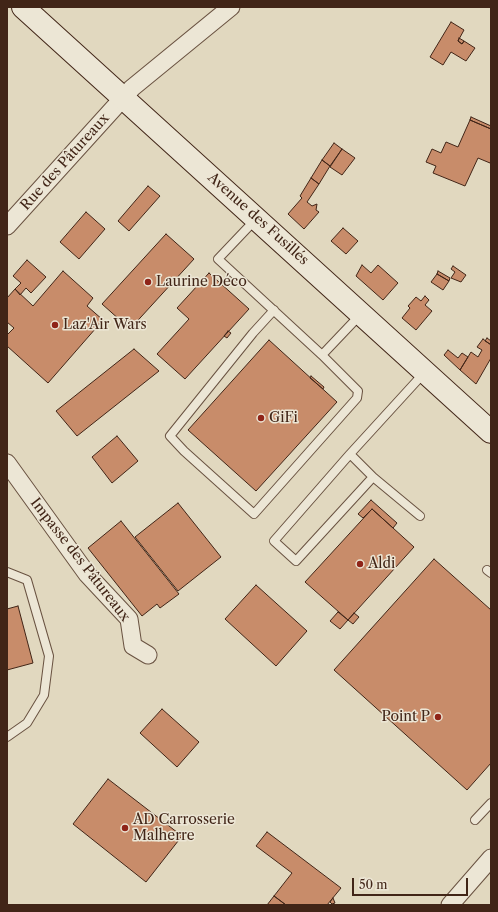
<!DOCTYPE html>
<meta charset="utf-8">
<style>
body{margin:0}
#map{position:relative;width:498px;height:912px;overflow:hidden;background:#e1d8bf;font-family:"Libre Caslon Text",serif}
canvas{display:block}
.frame{position:absolute;inset:0;border:8px solid #412517;pointer-events:none}
.scale{position:absolute;left:352px;top:878px;width:116px;height:18px;box-sizing:border-box;border:2px solid #412517;border-top:0;padding-left:5px;font-size:12px;line-height:14px;white-space:nowrap;color:#412517;-webkit-text-stroke:3px #ece6d5;paint-order:stroke}
</style>
<div id="map">
<canvas width="498" height="912"></canvas>
<div class="frame"></div>
<div class="scale">50 m</div>
</div>
<script>
const ctx = document.querySelector('canvas').getContext('2d');
ctx.lineJoin = 'round';
function fill(path, color) { ctx.fillStyle = color; ctx.fill(path, 'evenodd'); }
const poly = rows => new Path2D(rows.map(r => 'M' + r).join(''));
function strokePath(path, color, width, dash) { ctx.strokeStyle = color; ctx.lineWidth = width; ctx.lineCap = dash ? 'butt' : 'round'; ctx.setLineDash(dash || []); ctx.stroke(path); }
function write(font, color, halo, rows, align = 'center') {
  ctx.font = font + ' "Libre Caslon Text",serif'; ctx.lineWidth = 3; ctx.setLineDash([]); ctx.textBaseline = 'middle'; ctx.strokeStyle = halo; ctx.fillStyle = color; for (const [text, x, y, turn = 0] of rows) {
    ctx.save(); ctx.translate(x, y); ctx.rotate((+turn || 0) * Math.PI / 180); ctx.textAlign = isNaN(turn) ? turn : align; if (halo) ctx.strokeText(text, 0, 0); ctx.fillText(text, 0, 0); ctx.restore();
  }
}
const building = poly([
 [451,22,464,30,458,41,462,44,464,41,475,48,466,61,451,52,443,65,430,57,451,22],
 [459,38,464,41,462,44,458,41,459,38],
 [471,117,491,126,491,129,470,120,471,117],
 [470,120,491,129,491,160,490,163,478,158,465,186,433,173,436,166,426,162,432,149,441,153,446,142,458,147,470,120],
 [334,143,342,149,330,166,322,160,334,143],
 [342,149,355,158,342,175,330,167,342,149],
 [322,160,330,166,319,184,311,178,322,160],
 [311,178,319,184,307,202,312,206,317,204,316,210,319,212,304,229,288,214,302,198,300,196,311,178],
 [148,186,160,196,129,231,118,221,148,186],
 [86,212,105,229,79,259,60,242,86,212],
 [343,228,358,241,346,254,331,241,343,228],
 [166,234,194,259,130,329,102,304,166,234],
 [27,260,46,277,31,293,26,288,20,295,15,289,21,283,13,276,27,260],
 [362,265,371,273,378,265,398,283,383,300,356,276,362,265],
 [453,266,466,275,461,282,451,278,455,272,451,269,453,266],
 [63,271,93,298,87,306,103,320,48,383,7,346,7,335,14,328,7,322,7,298,15,289,33,306,63,271],
 [438,271,450,278,449,281,437,274,438,271],
 [209,273,249,309,185,379,157,354,189,319,177,308,209,273],
 [437,274,449,281,443,290,431,282,437,274],
 [425,296,429,300,425,305,432,311,416,330,402,318,410,308,408,306,416,297,421,301,425,296],
 [228,331,231,333,227,338,224,336,228,331],
 [487,338,491,341,490,344,485,341,487,338],
 [483,339,491,345,491,358,476,384,460,370,471,352,478,357,482,350,477,347,483,339],
 [269,340,337,402,256,491,188,430,269,340],
 [134,349,159,371,77,436,56,411,134,349],
 [448,350,458,358,462,353,468,357,460,370,444,355,448,350],
 [311,376,324,387,323,389,310,378,311,376],
 [117,436,138,461,112,483,92,457,117,436],
 [371,500,397,523,393,528,372,509,363,518,358,514,371,500],
 [178,503,221,557,178,591,135,537,178,503],
 [372,509,414,547,348,620,305,582,372,509],
 [121,521,179,594,160,608,157,604,142,616,88,548,121,521],
 [434,559,491,610,491,763,467,790,334,670,434,559],
 [256,585,307,631,276,666,225,619,256,585],
 [18,606,33,663,7,670,7,609,18,606],
 [338,612,348,620,340,629,330,621,338,612],
 [354,613,359,617,353,624,348,620,354,613],
 [162,709,199,742,177,767,140,733,162,709],
 [108,779,182,836,146,882,73,824,108,779],
 [267,832,341,888,327,905,286,905,274,896,292,873,256,846,267,832],
 [274,896,286,905,267,905,274,896],
 [333,898,335,903,332,904,330,902,333,898]
]);
fill(building, '#c88c6a');
strokePath(building, '#412517', 1);
const service = poly([
 [256,219,218,259,322,355,360,315],
 [274,310,253,333,170,436,184,451,254,514,357,398,358,391,322,355],
 [350,454,373,477,296,561,274,541,350,454,424,373],
 [373,477,420,516],
 [487,570,491,573],
 [7,572,27,580,49,656,44,695,27,723,7,737],
 [475,820,491,803]
]);
const minor = poly([
 [7,226,132,88,231,7],
 [7,463,87,574,129,619,133,646,148,655],
 [450,905,491,858]
]);
const secondary = poly([
 [23,7,491,432]
]);
strokePath(service, '#695241', 10);
strokePath(minor, '#695241', 19);
strokePath(secondary, '#412517', 24);
strokePath(service, '#ece6d5', 8);
strokePath(minor, '#ece6d5', 17);
strokePath(secondary, '#ece6d5', 22);
for (const [x, y, r, color] of [
 [148,282,4,"#8f2418"],
 [55,325,4,"#8f2418"],
 [261,418,4,"#8f2418"],
 [360,564,4,"#8f2418"],
 [438,717,4,"#8f2418"],
 [125,828,4,"#8f2418"]
]) { const dot = new Path2D(); dot.arc(x, y, r, 0, 2 * Math.PI); ctx.fillStyle = color; ctx.fill(dot); strokePath(dot, '#ece6d5', 1.5); }
write('14px', '#412517', '#ece6d5', [
 ["Rue des Pâtureaux",65,162,-48],
 ["Avenue des Fusillés",258,219,42],
 ["Impasse des Pâtureaux",80,560,52]
]);
write('14px', '#412517', '#ece6d5', [
 ["Laurine Déco",156,282],
 ["Laz'Air Wars",63,325],
 ["GiFi",269,418],
 ["Aldi",368,564],
 ["Point P",430,717,"right"],
 ["AD Carrosserie",133,820],
 ["Malherre",133,836]
], 'left');
</script>
